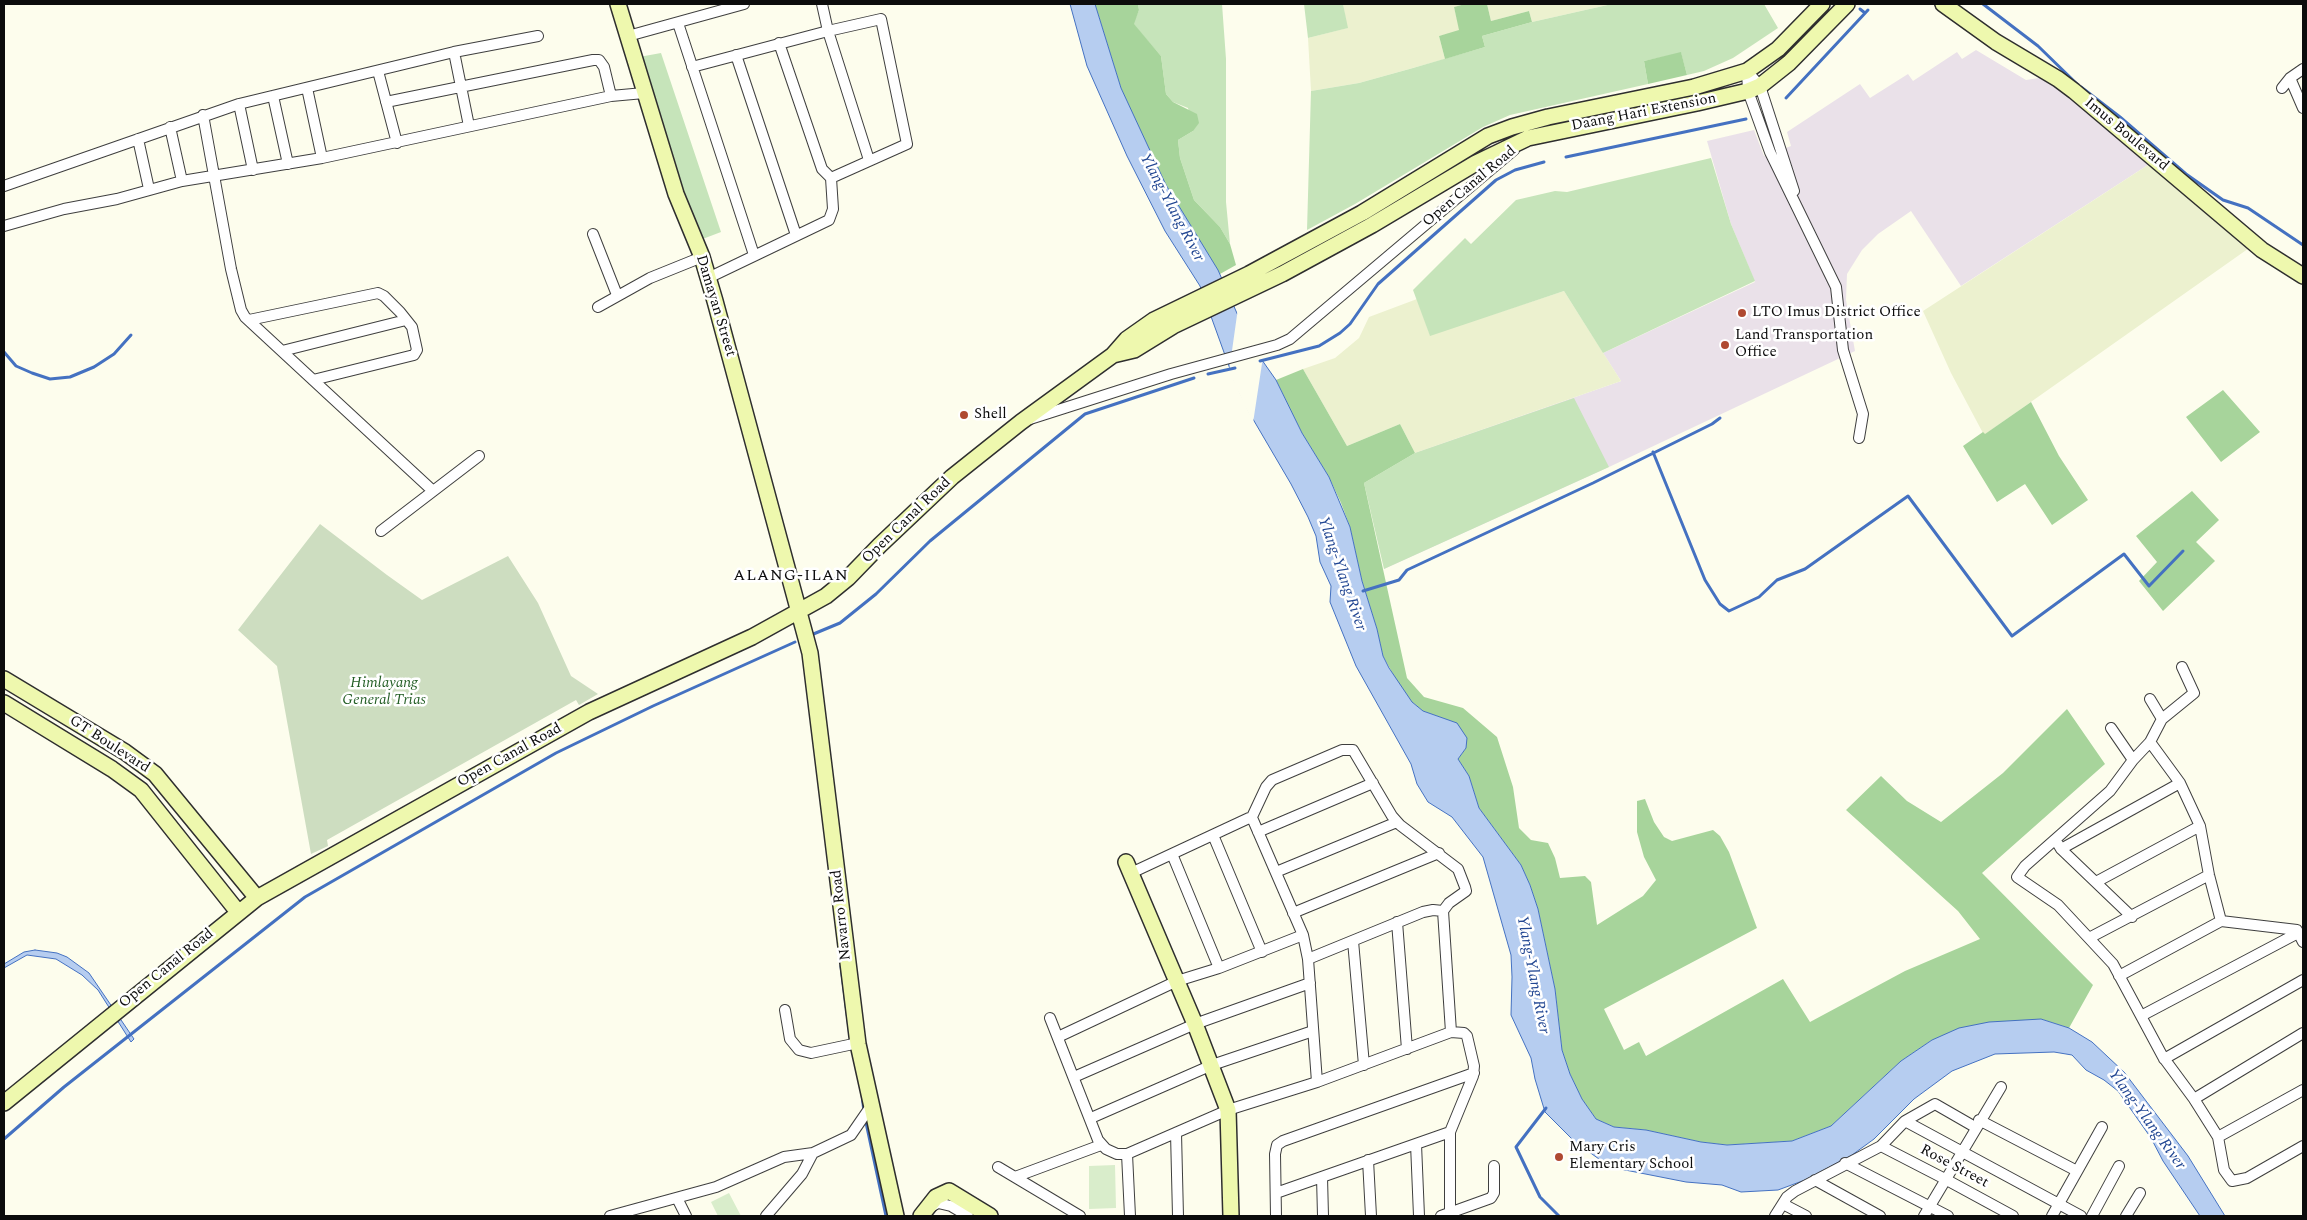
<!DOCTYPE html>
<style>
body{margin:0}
#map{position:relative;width:2307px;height:1220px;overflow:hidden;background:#fdfded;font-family:Spectral,serif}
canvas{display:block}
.frame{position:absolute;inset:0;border:5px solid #0c0c0c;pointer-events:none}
</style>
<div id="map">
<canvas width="2307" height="1220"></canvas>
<div class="frame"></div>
</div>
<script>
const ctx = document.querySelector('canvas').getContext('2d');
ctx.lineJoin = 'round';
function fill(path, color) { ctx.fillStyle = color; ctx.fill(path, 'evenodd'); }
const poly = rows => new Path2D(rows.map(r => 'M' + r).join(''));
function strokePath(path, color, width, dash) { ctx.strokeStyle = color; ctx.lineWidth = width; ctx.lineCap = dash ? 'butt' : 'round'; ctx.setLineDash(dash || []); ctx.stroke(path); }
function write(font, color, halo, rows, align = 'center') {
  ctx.font = font + ' Spectral,serif'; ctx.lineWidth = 5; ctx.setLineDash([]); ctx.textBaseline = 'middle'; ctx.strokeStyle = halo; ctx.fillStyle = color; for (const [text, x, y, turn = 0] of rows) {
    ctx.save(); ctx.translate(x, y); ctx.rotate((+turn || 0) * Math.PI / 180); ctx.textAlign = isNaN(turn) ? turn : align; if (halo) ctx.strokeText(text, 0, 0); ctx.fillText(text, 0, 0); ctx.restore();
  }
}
fill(poly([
 [1976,50,2026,80,2045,77,2151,163,1961,286,1911,211,1878,234,1862,250,1847,274,1846,300,1855,351,1609,467,1384,569,1415,453,1621,381,1603,353,1755,282,1731,224,1707,141,1754,130,1764,156,1791,146,1787,132,1860,84,1870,98,1908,74,1913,81,1957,52,1962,59]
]), '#eae1e9');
fill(poly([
 [1343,4,1465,4,1454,7,1460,31,1439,36,1445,59,1359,83,1311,91,1308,38,1347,28],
 [1487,4,1612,4,1532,22,1529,11,1491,21],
 [2151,163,2219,224,2237,234,2252,246,1984,435,1951,373,1923,311],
 [1564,291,1621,381,1415,453,1400,424,1347,446,1303,369,1335,358,1359,338,1369,317,1417,299,1430,335]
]), '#ecf1cf');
fill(poly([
 [1138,4,1222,4,1226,59,1226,202,1230,244,1220,227,1194,200,1180,158,1178,140,1193,131,1188,108,1173,102,1166,94,1161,56,1133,24,1139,10],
 [1304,4,1343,4,1348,28,1308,38],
 [1612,4,1764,4,1778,28,1733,58,1704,71,1687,75,1681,53,1644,61,1648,84,1510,115,1483,127,1355,204,1307,230,1311,91,1359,83,1413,68,1485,47,1482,36,1532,22],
 [661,53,721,232,700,240,681,190,639,57],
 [1711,158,1731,224,1755,281,1603,353,1564,291,1430,336,1413,290,1465,238,1471,244,1516,200,1555,191,1567,192],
 [1574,398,1609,467,1384,569,1364,483,1415,453]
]), '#c6e4ba');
fill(poly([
 [1095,4,1138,4,1139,10,1134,24,1161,56,1166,94,1173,102,1197,114,1199,123,1193,131,1178,140,1180,158,1194,200,1220,227,1230,244,1236,265,1220,274,1166,185,1134,117,1121,88],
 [1465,4,1487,4,1491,21,1529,11,1532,22,1482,36,1485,47,1445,59,1439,36,1459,30,1454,7],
 [1681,52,1687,75,1648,84,1644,61],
 [1303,369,1347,446,1400,424,1415,453,1364,483,1407,678,1424,697,1463,708,1497,737,1513,787,1519,828,1531,840,1548,843,1555,858,1560,878,1585,876,1591,882,1597,925,1643,896,1656,880,1644,857,1637,832,1637,801,1645,799,1654,822,1664,837,1672,841,1713,830,1720,836,1729,852,1757,928,1604,1009,1624,1050,1639,1042,1646,1056,1783,979,1810,1022,1905,971,1980,939,1958,911,1846,810,1881,776,1907,801,1941,822,2003,773,2067,709,2105,764,1982,873,2093,985,2069,1028,2041,1019,1932,1040,1901,1061,1831,1126,1792,1141,1727,1145,1701,1142,1646,1130,1614,1127,1596,1119,1582,1099,1570,1074,1562,1050,1555,989,1538,909,1530,885,1521,865,1479,808,1469,776,1458,759,1466,748,1456,723,1423,711,1412,702,1398,683,1383,656,1377,629,1362,581,1350,527,1341,503,1329,477,1302,433,1276,380],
 [2223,390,2260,432,2221,462,2186,417],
 [2031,402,2059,456,2088,500,2052,525,2025,484,1997,502,1963,446,1983,432,1985,434],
 [2192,491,2219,520,2196,542,2215,561,2163,611,2139,581,2157,562,2136,536]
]), '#a7d49b');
fill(poly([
 [320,524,387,575,422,600,508,556,538,603,571,676,598,694,579,705,576,700,327,840,328,846,311,854,277,666,238,630]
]), '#cdddc0');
fill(poly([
 [1115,1165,1116,1208,1089,1209,1089,1166],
 [729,1193,741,1216,718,1216,711,1202]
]), '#d9edcb');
const water = poly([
 [1070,4,1095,4,1121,88,1166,185,1218,270,1250,343,1276,380,1302,433,1329,477,1350,527,1362,581,1377,629,1383,656,1389,668,1412,702,1423,711,1457,723,1467,738,1466,748,1458,759,1469,776,1479,808,1521,865,1530,885,1538,909,1555,989,1562,1050,1570,1074,1582,1099,1596,1119,1614,1127,1646,1130,1701,1142,1727,1145,1792,1141,1831,1126,1901,1061,1932,1040,1959,1028,1989,1022,2041,1019,2069,1028,2092,1042,2124,1072,2188,1156,2225,1216,2200,1216,2163,1161,2151,1138,2118,1091,2104,1080,2086,1070,2072,1055,2054,1052,1995,1054,1952,1071,1914,1099,1874,1139,1852,1155,1805,1180,1778,1190,1741,1192,1722,1185,1686,1182,1610,1167,1574,1141,1545,1112,1535,1079,1531,1058,1511,1015,1512,977,1511,955,1483,857,1452,817,1428,802,1417,784,1411,764,1356,666,1330,602,1331,586,1320,562,1316,536,1308,517,1291,484,1250,414,1234,380,1200,286,1165,231,1127,156,1087,66,1070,4],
 [35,950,57,953,67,957,89,973,134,1039,131,1042,98,990,82,975,56,959,27,955,4,968,4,964,24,952,35,950]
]);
fill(water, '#b6cdf0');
strokePath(water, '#4471c1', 1);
fill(poly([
 [1238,308,1253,342,1263,357,1253,423,1229,372]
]), '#fdfded');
strokePath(poly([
 [1983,4,2038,46,2077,84],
 [1860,9,1865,13],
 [2081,87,2120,117,2186,174,2223,200,2248,208,2303,245],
 [1786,98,1868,10],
 [1566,157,1746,119],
 [4,352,16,366,32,373,50,379,70,377,94,367,114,354,131,335],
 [1260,361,1319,346,1340,333,1350,324,1378,284,1496,180,1515,170,1544,162],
 [1208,374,1235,368],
 [1653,452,1705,580,1720,604,1729,611,1759,597,1777,580,1805,569,1908,496,2012,636,2124,554,2149,586,2183,551],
 [1363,591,1399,580,1407,570,1593,483,1712,424,1720,418],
 [811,635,840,623,876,594,930,541,1085,414,1194,378],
 [841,966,850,1036],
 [862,1094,864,1112],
 [1546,1108,1516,1147,1540,1197,1559,1216],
 [865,1118,886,1216],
 [4,1139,64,1087,305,897,556,753,653,706,795,642]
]), '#4471c1', 3);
const street = poly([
 [822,4,828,31,869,160],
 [678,23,754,255],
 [628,36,744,4],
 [454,52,469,126],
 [736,55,796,235],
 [692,67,828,31,881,19,907,144,831,178],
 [378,71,397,143],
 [1747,71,1748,91,1770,152,1836,287,1843,350,1863,414,1859,438],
 [1747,71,1760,86,1794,191],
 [2290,78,2303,108],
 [307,88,322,158],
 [2282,88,2290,78,2303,69],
 [273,96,288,164],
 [386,102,593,60,599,60,604,67,611,96],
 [239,104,253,170],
 [203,115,231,269,241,310,245,317,433,491],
 [170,127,182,181],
 [138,139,149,189],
 [4,186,239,104,454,52,538,36],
 [4,226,64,209,117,199,182,181,322,158,611,96,644,93],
 [593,234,617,295],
 [708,278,829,220,833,209,831,178,822,169,779,43],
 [598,307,650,278,702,257],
 [249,320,378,293,384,296,400,312,412,327,417,350,414,355,313,380],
 [282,351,406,320],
 [1030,419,1171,374,1277,345,1290,339,1514,150],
 [381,531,479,456],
 [2182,667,2194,693,2162,719,2150,742,2180,783,2200,826,2209,875,2221,921,2297,930,2303,942],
 [2150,699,2162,719],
 [2111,728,2133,760],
 [2150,742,2133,760,2110,791,2025,866,2017,877,2058,905,2113,964,2163,1057,2194,1099,2218,1137,2224,1170,2232,1181,2247,1178,2303,1146],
 [1258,832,1373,783],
 [1213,835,1262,952],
 [2058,844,2061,849,2132,917],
 [2061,849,2180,783],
 [1172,854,1219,968],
 [1276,872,1397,822],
 [2096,882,2200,826],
 [1293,913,1439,853],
 [1397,922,1407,1049],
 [1303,935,1308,959,1317,1082],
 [2089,938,2209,875],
 [1353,941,1364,1065],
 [1308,959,1423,912,1433,910,1443,911],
 [2119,976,2221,921],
 [785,1010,790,1039,799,1050,811,1053,858,1043],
 [2141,1016,2298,933],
 [1050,1018,1098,1140,1106,1149,1117,1154,1127,1154,1228,1110,1317,1082,1451,1032,1443,911,1449,903,1466,891,1465,887,1458,869,1400,825,1392,816,1353,750,1342,750,1272,780,1266,787,1251,819],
 [1058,1037,1177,981,1219,968,1303,935,1253,820,1249,818,1131,873],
 [2164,1059,2303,980],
 [1074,1077,1195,1024,1310,983],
 [2194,1099,2303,1033],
 [1091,1118,1212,1065,1313,1031],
 [1979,1120,2077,1171],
 [1905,1121,2081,1216],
 [1176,1133,1178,1216],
 [2218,1137,2303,1090],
 [1416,1144,1419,1216],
 [1881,1146,1945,1179,2013,1216],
 [1127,1154,1130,1216],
 [1368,1160,1371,1216],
 [1845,1163,1948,1216],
 [998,1167,1080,1216],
 [1015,1177,1101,1145],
 [1322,1177,1323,1216],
 [1815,1180,1880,1216],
 [1276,1193,1450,1132],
 [677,1198,686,1216],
 [1783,1204,1806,1216],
 [929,1208,938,1203,951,1206,968,1216],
 [610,1216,716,1187,784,1157,813,1153,851,1135,871,1106],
 [766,1216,802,1174,813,1153],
 [1276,1216,1275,1154,1277,1145,1283,1141,1474,1073],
 [1441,1216,1491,1198,1494,1193,1494,1166],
 [1450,1216,1450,1132,1473,1076,1474,1066,1467,1036,1464,1033,1451,1032],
 [1775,1216,1787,1197,1795,1191,1881,1146,1905,1121,1935,1104,1975,1127],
 [1924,1216,2001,1087],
 [2052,1216,2102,1127],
 [2092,1216,2119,1166],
 [2126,1216,2140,1193]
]);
const secondary = poly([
 [618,4,676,194,702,257,715,301,810,653,858,1044,896,1216],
 [1943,4,1996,42,2058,79,2074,91,2262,250,2303,276],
 [1113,355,1134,350,1173,326,1282,274,1372,225,1476,163,1528,138,1697,103,1748,91,1760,86,1789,63,1847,4],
 [4,679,125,752,155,774,257,898],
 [4,703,112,769,141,790,238,912],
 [1126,862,1195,1024,1228,1110,1231,1216],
 [4,1103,257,898,589,712,752,637,826,596,848,578,880,545,952,477,1021,422,1113,355,1127,339,1154,320,1249,274,1362,213,1488,136,1512,127,1548,117,1694,87,1747,71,1778,49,1822,4],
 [921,1216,936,1197,949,1191,990,1216]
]);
strokePath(street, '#3f3f3f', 12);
strokePath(secondary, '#2e2e2e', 18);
strokePath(street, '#fff', 10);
strokePath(secondary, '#eef8ae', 15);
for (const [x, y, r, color] of [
 [1742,313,5,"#af4931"],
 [1725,345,5,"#af4931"],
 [964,415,5,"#af4931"],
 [1559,1157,5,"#af4931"]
]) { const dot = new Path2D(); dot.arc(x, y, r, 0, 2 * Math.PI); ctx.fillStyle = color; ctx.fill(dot); strokePath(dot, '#fff', 2); }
write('15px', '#0c0c0c', '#fff', [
 ["Daang Hari Extension",1644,113,-11],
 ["Imus Boulevard",2126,135,40],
 ["Open Canal Road",1470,187,-40],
 ["Damayan Street",715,306,73],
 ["Open Canal Road",907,521,-44],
 ["GT Boulevard",109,745,33],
 ["Open Canal Road",510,756,-29],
 ["Navarro Road",842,915,-96],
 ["Open Canal Road",167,969,-39],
 ["Rose Street",1954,1167,28]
]);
write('15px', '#0c0c0c', '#fff', [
 ["LTO Imus District Office",1752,313],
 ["Land Transportation",1735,336],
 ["Office",1735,353],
 ["Shell",974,415],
 ["Mary Cris",1569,1148],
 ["Elementary School",1569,1165]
], 'left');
write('italic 15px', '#235e25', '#fff', [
 ["Himlayang",384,684],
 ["General Trias",384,701]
]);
write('italic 16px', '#214692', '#fff', [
 ["Ylang-Ylang River",1171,208,62],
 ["Ylang-Ylang River",1341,574,71],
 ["Ylang-Ylang River",1532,975,79],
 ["Ylang-Ylang River",2146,1120,54]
]);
ctx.letterSpacing = '1px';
write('16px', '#0c0c0c', '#fff', [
 ["ALANG-ILAN",791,577]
]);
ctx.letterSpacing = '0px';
</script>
